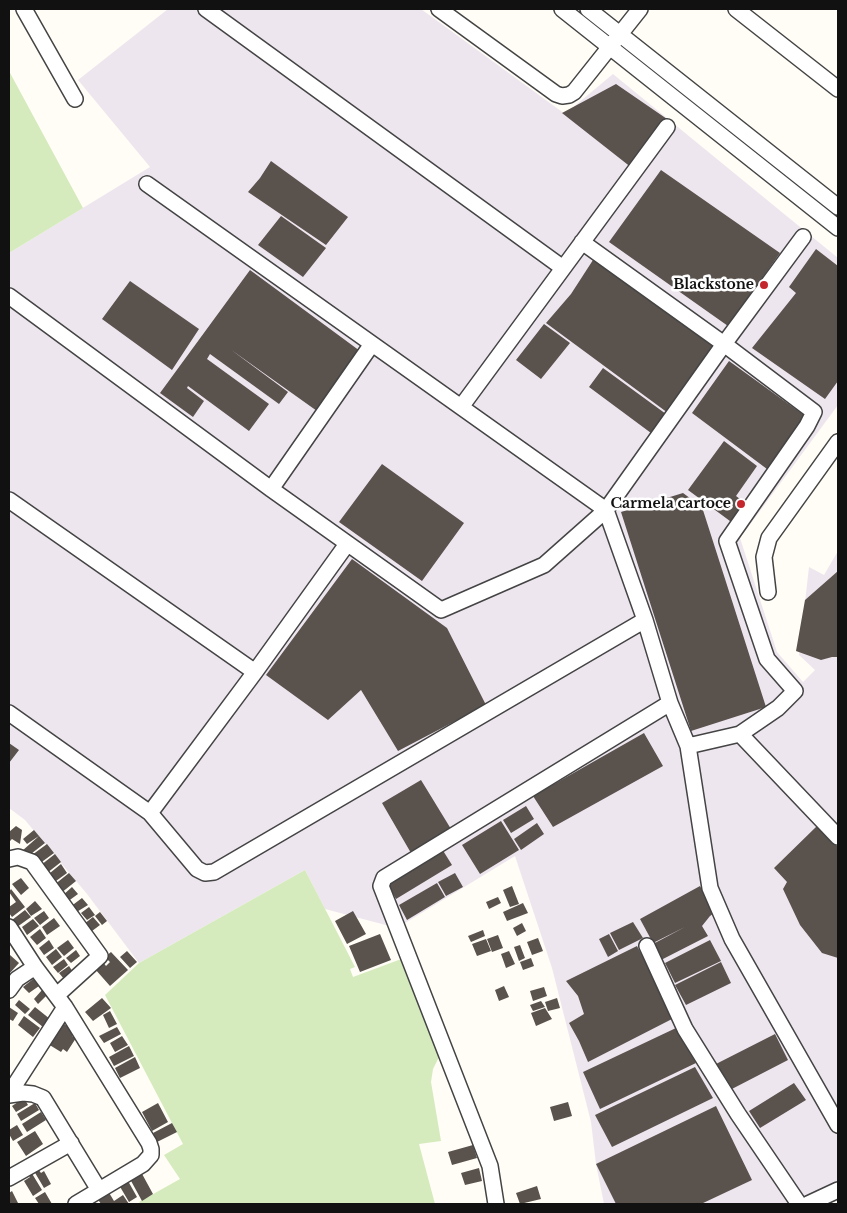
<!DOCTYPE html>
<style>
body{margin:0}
#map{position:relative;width:847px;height:1213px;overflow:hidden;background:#fffdf5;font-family:"Libre Baskerville",serif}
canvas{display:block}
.frame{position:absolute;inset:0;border:10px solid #111;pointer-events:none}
</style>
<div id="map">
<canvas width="847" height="1213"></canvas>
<div class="frame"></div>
</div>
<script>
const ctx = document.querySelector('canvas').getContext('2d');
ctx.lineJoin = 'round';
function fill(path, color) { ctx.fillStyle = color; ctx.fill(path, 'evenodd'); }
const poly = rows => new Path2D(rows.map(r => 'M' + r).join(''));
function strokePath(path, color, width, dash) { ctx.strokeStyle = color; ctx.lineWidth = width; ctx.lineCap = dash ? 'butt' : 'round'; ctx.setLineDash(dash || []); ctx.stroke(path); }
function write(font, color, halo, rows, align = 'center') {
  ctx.font = font + ' "Libre Baskerville",serif'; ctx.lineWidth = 5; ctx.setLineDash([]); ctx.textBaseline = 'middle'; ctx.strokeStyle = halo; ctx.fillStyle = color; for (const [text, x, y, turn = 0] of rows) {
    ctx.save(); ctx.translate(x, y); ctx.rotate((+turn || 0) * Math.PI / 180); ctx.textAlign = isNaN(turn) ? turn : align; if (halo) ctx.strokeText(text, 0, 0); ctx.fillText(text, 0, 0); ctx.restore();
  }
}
fill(poly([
 [168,9,421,9,565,114,613,74,838,258,838,405,740,538,777,652,803,682,815,670,799,655,809,567,824,575,838,551,838,1106,834,1108,838,1117,838,1198,824,1204,604,1204,596,1164,591,1122,552,968,515,856,397,928,325,909,305,870,139,963,87,894,25,820,9,808,9,253,150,167,78,80]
]), '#eee6ef');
fill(poly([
 [9,71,83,208,9,253],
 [305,870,355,967,350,969,353,977,404,958,439,1057,433,1069,431,1082,441,1141,419,1144,435,1204,141,1204,139,1202,180,1179,164,1155,183,1144,105,995,139,963]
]), '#d5ebbd');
fill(poly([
 [616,84,667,119,632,168,562,113],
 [271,161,348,217,326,245,248,192,260,178],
 [661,170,780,253,728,326,609,242],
 [281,216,326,248,303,277,258,245],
 [816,249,838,266,838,381,825,399,752,348,796,293,789,287],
 [593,260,715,347,668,413,546,323,571,294],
 [250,270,360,351,317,411,230,349,288,392,279,404,210,354,207,359,269,404,249,431,188,386,187,388,204,401,193,417,160,393],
 [130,281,199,329,172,370,102,319],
 [544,324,570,343,541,379,516,360],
 [729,361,808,418,771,472,692,413],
 [603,368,666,414,651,433,589,387],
 [724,441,757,466,736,496,748,505,734,524,688,490],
 [382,464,464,523,422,581,339,522],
 [683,493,702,507,766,707,691,731,621,512],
 [352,559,447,628,486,705,398,751,361,690,328,720,266,675],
 [838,571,838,657,832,657,821,660,796,651,805,600],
 [644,733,663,766,553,827,533,796],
 [9,743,19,750,9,763],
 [421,780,451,829,411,853,382,803],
 [526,806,534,819,511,833,503,820],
 [501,821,519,850,480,874,462,845],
 [537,823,544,834,521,850,514,839],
 [16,826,22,830,20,844,12,839,9,842,9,832],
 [817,826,838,847,838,958,822,953,800,925,783,889,787,882,774,868],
 [34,830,39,836,27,844,23,839],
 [39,836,45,843,27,857,22,851],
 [47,844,54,853,39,864,32,855],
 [442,849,452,865,396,899,386,881],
 [55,854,61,862,47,873,41,865],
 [61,864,67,873,56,881,50,873],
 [69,873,76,881,61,893,54,885],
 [455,873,463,887,446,896,438,882],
 [21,878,29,888,21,895,12,884],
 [437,883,445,897,407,920,399,905],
 [512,886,519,904,510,907,503,890],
 [700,886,714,913,710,916,702,926,708,936,661,960,653,944,685,927,653,943,640,919],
 [72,887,78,894,67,902,62,896],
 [11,889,25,907,12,917,9,913,9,907,16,902,9,892],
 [498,897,501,903,489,909,486,902],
 [82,898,88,905,75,913,70,907],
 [35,901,42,909,31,916,26,909],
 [523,903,528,913,507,921,503,912],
 [89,907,95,915,87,920,81,913],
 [25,910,31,917,17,927,12,920],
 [44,911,49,918,40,925,34,918],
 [353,911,366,934,347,944,335,921],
 [100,912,107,921,102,925,95,916],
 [93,917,100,925,88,934,84,924],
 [54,918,60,926,47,935,42,927],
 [33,919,39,926,27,935,22,927],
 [633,922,643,938,619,950,610,933],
 [522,923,526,931,517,936,513,928],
 [40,929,46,938,37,945,30,937],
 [483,930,485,936,471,942,468,936],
 [380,934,391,960,360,972,349,946],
 [609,934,618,951,608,957,599,939],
 [498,935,503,948,492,952,487,939],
 [538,938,543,951,532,955,527,942],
 [486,939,491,951,477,956,472,944],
 [49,940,54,948,44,955,39,948],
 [68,940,74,948,64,956,57,948],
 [710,940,721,961,675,983,665,963],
 [520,945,525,958,519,961,514,947],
 [637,946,648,967,672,1019,588,1062,579,1041,569,1023,584,1014,578,996,566,981],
 [56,949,62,957,52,965,46,957],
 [76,950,80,956,71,963,66,958],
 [127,951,137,962,130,968,120,957],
 [509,951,515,964,506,968,501,954],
 [111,952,128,970,110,986,95,969,103,962,106,966,110,962,105,957],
 [10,955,19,963,9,974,9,956],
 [531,958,534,966,523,970,520,962],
 [64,959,68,965,58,973,53,967],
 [721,962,731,983,686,1005,675,985],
 [69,966,73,972,64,979,59,973],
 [33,979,39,986,29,993,23,987],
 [504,986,509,997,499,1001,495,990],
 [544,987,547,996,533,1001,530,991],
 [42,990,47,995,38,1004,34,999],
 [102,998,111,1008,93,1021,85,1012],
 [557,998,560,1008,548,1011,545,1002],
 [19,1000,30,1009,25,1014,15,1005],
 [541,1001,545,1007,533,1011,530,1005],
 [9,1007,18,1013,13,1021,9,1019],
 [35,1007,50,1019,43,1027,28,1015],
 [545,1008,552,1019,536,1026,531,1013],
 [110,1011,117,1024,109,1028,103,1015],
 [24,1016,40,1028,33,1037,18,1025],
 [63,1023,75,1032,72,1036,76,1038,67,1052,63,1049,61,1052,48,1044],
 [117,1027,121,1034,104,1043,99,1036],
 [676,1028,696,1063,600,1109,583,1072],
 [775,1034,788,1060,728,1091,714,1065],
 [122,1036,128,1045,115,1052,110,1043],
 [129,1046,134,1056,114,1066,109,1057],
 [135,1057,140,1068,120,1078,115,1068],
 [695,1067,713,1098,612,1147,595,1115],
 [794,1083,806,1100,760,1128,749,1111],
 [24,1098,28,1105,16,1112,12,1106],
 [568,1102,572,1116,554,1121,550,1107],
 [35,1103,39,1110,21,1121,17,1114],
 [158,1103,168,1122,152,1131,142,1112],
 [716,1106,752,1180,701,1204,616,1204,596,1164],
 [41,1112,46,1120,27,1132,22,1124],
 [172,1123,177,1132,157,1142,153,1133],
 [17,1125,23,1135,13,1141,9,1134,9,1130],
 [35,1131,43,1144,26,1156,17,1142],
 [473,1145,477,1158,452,1165,448,1152],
 [479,1168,482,1181,465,1185,461,1173],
 [38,1169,41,1173,44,1171,51,1184,44,1188,34,1171],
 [31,1172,42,1190,33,1196,24,1181,30,1177,28,1174],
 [141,1172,153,1194,142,1201,130,1179],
 [128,1181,137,1197,129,1202,119,1185],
 [537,1186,541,1199,520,1204,516,1193],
 [12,1191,18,1203,9,1204,9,1193],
 [108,1191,114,1201,123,1195,129,1204,101,1204,97,1198],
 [45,1192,52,1204,39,1204,35,1198]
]), '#5a524d');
const minor = poly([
 [24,9,75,99],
 [206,9,563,268],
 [439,9,556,94,562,96,569,95,574,92,640,9],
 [562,9,838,228],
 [588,9,838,207],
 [736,9,838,89],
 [147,184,606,510,645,620,670,703,688,746,710,888,732,939,838,1125],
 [582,242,724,344,814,412,807,426,727,541,767,659,795,691,778,708,740,734,688,746],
 [9,296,271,489,441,610,544,565,606,510,724,344,803,237],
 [461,407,667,127],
 [271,489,372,344],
 [9,500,255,672],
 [347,544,255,672,150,813,197,869,205,873,214,872,645,620],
 [768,592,764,557,769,538,838,442],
 [9,713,150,813],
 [740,734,838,837],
 [9,859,18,857,32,862,100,956,57,995],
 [9,927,35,967,65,1007,149,1143,151,1149,151,1155,143,1164,76,1204],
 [647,946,685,1029,738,1114,799,1204],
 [9,990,17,979,35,967],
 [9,1094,65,1007],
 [9,1095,23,1093,33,1094,43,1098,99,1190],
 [9,1178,71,1143],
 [496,1204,490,1166,381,886,384,878,670,703],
 [808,1204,838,1190]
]);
strokePath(minor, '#444', 18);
strokePath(minor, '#fff', 15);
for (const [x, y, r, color] of [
 [764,285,5,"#c4262e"],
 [741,504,5,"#c4262e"]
]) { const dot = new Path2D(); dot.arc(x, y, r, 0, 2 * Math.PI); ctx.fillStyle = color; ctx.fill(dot); strokePath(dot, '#fff', 2); }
write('bold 14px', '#111', '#fff', [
 ["Blackstone",754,285],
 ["Carmela cartoce",731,504]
], 'right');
</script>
